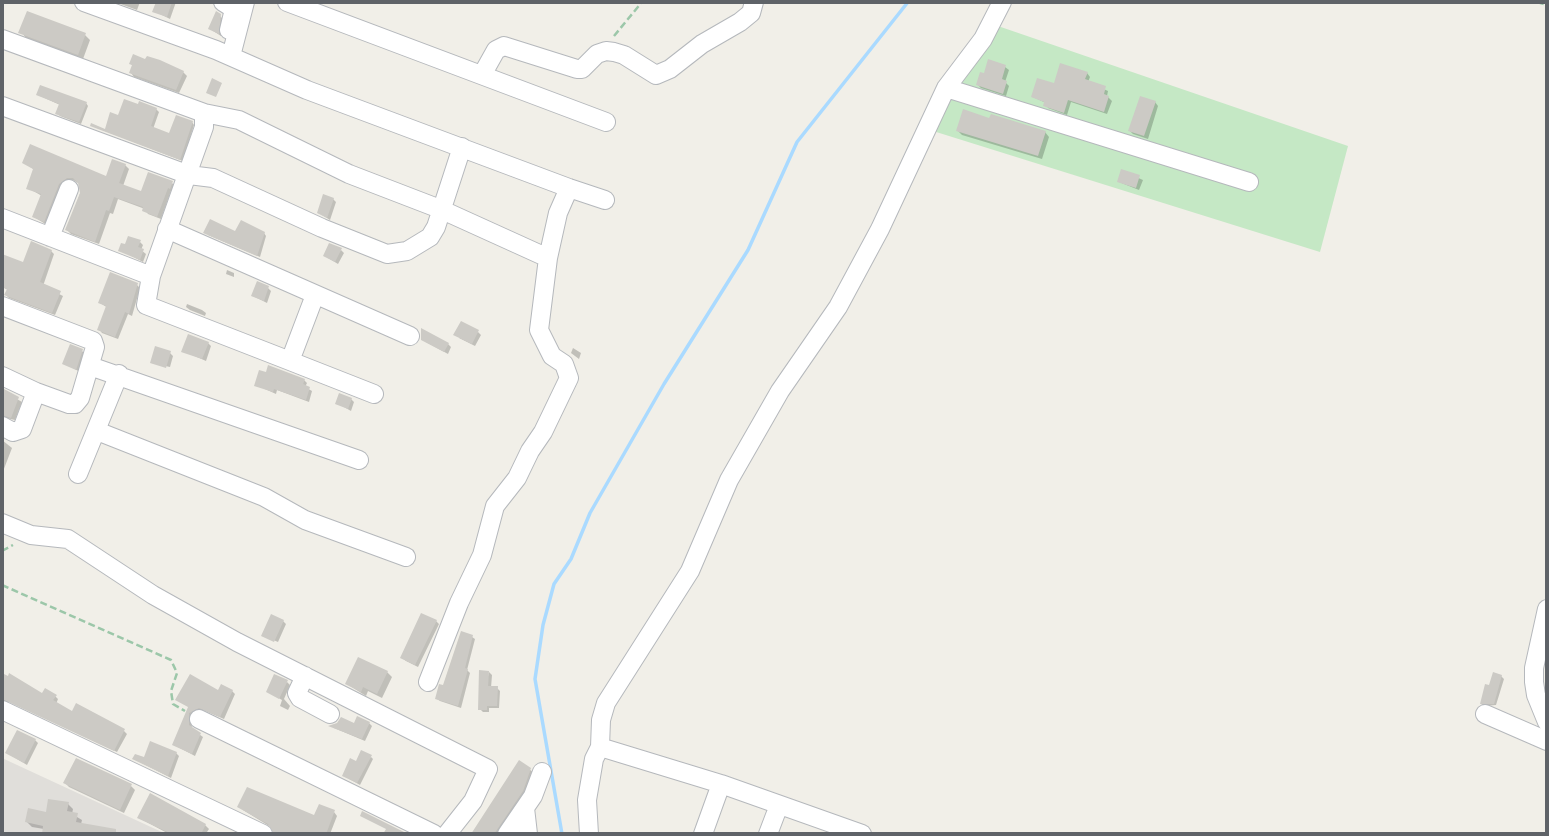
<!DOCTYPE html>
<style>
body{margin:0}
#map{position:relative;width:1549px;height:836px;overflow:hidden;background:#f1efe8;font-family:Lato,sans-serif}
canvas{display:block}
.frame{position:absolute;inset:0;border:4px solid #5f6368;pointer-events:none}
</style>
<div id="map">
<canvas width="1549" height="836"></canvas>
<div class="frame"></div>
</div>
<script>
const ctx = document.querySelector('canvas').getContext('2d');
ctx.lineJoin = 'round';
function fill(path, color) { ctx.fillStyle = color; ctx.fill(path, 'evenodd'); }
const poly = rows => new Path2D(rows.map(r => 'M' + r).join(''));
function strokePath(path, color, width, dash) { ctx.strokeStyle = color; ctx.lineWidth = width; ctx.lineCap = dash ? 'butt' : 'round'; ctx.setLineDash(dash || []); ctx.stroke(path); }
fill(poly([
 [2,758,166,834,2,834]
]), '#e0deda');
fill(poly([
 [995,25,1348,146,1320,252,933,131]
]), '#c5e8c5');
fill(poly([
 [115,2,140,2,137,10],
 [157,2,176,2,170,19,154,11],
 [220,16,223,19,221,36,210,29],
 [21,32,85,35,90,40,83,59,26,38],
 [131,64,183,72,187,76,179,93,134,77,131,73,133,66],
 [1005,67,1009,70,1005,82,1009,86,1006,96,981,88,978,85],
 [1087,73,1090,77,1088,82,1108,91,1107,96,1112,101,1107,114,1071,102,1067,115,1048,108,1046,103,1033,97,1055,85],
 [38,95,86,103,88,106,81,124,60,116,57,113,60,105],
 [1155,102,1158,106,1148,139,1133,134,1130,131],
 [156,109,159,112,153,129,169,135,192,122,194,125,183,161,92,126,106,131,119,117],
 [958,131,1045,132,1049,137,1042,159,962,135],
 [24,163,107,178,125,165,129,169,123,186,142,193,172,183,175,186,174,192,171,191,161,219,148,214,145,209,118,199,113,214,110,213,99,244,71,234,67,230,82,188,80,184,73,180,62,188,47,225,34,217,42,196,28,188,35,170],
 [1122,171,1143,180,1139,190,1119,182],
 [333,199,336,202,330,220,319,213],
 [236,233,264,233,266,236,260,257,208,235],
 [140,242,143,245,141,250,146,254,143,262,120,250],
 [341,250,344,253,338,264,328,258],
 [51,251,54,254,43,286,63,296,55,315,9,298,6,295,8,290,2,287,2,256,24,264],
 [227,270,234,273,234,277,226,274],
 [137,285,140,288,132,316,128,314,118,339,102,333,99,329,108,308,100,303],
 [268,288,271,291,267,303,253,296],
 [187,304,202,310,206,313,205,316,190,310,186,307],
 [478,332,481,335,475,346,459,338],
 [426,342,448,344,451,347,448,354],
 [208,343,211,346,206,361,183,351],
 [573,348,581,353,579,359,571,353],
 [82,351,85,354,80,372,64,363],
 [170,353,173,356,170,367,152,363],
 [304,380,307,383,305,387,312,391,309,402,277,390,276,394,256,385],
 [5,392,22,402,15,420,6,418,2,420,2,397],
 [351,399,354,402,351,411,337,403],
 [2,440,12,448,2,474],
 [283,621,286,624,278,642,264,636],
 [436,621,439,624,418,667,406,661,402,658],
 [472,637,475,639,467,670,470,673,461,708,440,701,437,699],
 [387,672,392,677,382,698,368,691,366,696,347,684],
 [489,672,492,675,491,688,497,688,500,691,499,708,489,708,489,712,483,712,480,709],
 [2,675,42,695,55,696,58,699,56,704,72,713,124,731,127,734,117,752,11,702,2,702],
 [1501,676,1504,679,1496,705,1484,706,1481,704,1490,687],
 [287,682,290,685,284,699,290,706,288,710,280,706,282,700,268,692],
 [232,691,235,694,224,719,203,710,195,713,191,718,192,729,203,737,195,756,174,745,190,708,219,692],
 [369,723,372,726,365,741,334,728],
 [35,740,38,743,27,765,7,753],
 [176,753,179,756,171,778,134,759,145,760],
 [371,757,373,759,360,785,344,776,357,763],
 [519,762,533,772,524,793,498,834,472,834],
 [65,783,131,786,135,790,124,813,69,787],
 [68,804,73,809,72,814,82,820,81,824,111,830,115,834,43,834,44,829,32,827,27,822],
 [243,810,315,817,334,812,337,816,330,834,275,834,274,829],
 [139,818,205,825,209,829,207,832,211,834,169,834]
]), '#0003');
strokePath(poly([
 [562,834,535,679,543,625,554,584,571,559,590,513,664,384,748,250,797,142,908,2]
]), '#aadaff', 3.5);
fill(poly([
 [156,2,172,2,167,17,152,12],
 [27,11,86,33,78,55,18,33],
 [216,11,221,14,219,34,208,29],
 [133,54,145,59,147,56,160,60,184,71,176,90,129,73,132,65,129,64],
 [988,59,1006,65,1002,79,1007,81,1003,94,976,85,980,72,984,73],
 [1060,63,1088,72,1085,79,1106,86,1104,94,1109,96,1104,112,1068,100,1064,113,1043,106,1044,102,1031,97,1037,78,1054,83],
 [212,78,222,83,216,97,206,93],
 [40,85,87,102,79,122,55,114,59,104,36,95],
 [1140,96,1156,101,1144,136,1128,131],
 [124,99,138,104,139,101,157,108,151,126,169,133,176,115,193,121,180,160,90,126,91,123,105,129,110,112,118,115],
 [963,109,989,118,991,114,1046,131,1038,156,956,131],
 [30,144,106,176,112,159,126,164,119,183,141,191,148,172,173,181,170,189,168,188,157,217,142,211,143,207,114,197,109,211,106,210,95,242,65,230,80,193,78,183,73,178,67,178,59,184,44,222,32,217,41,194,26,189,33,169,22,163],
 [1121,169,1140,175,1136,188,1117,182],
 [323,194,334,198,327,218,317,213],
 [210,219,235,231,241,220,265,232,257,256,203,233],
 [128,236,141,240,138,247,144,249,140,260,118,251,121,243,125,244],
 [31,241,52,250,40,282,61,291,52,313,4,295,7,289,2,287,2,254,23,262],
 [329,243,342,248,335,262,323,256],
 [110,272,138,283,129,314,125,312,115,337,97,330,106,306,98,303],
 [257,281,269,286,264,301,251,296],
 [461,321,479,330,472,344,453,335],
 [421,328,449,343,444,352,421,340],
 [188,334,209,342,202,359,181,352],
 [70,344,83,349,76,370,62,364],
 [155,346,171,351,166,368,150,363],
 [268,365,305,379,303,384,310,387,306,400,274,389,273,392,254,386,259,370,266,372],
 [4,389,19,397,11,418,2,415],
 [339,393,352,398,348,409,335,404],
 [421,613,437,620,415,665,400,658],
 [271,614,284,620,274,642,261,636],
 [461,631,473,635,465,668,468,669,458,706,435,699,439,684,443,685],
 [358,657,388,671,377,694,363,687,361,692,345,684],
 [479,670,489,671,488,686,498,686,497,706,487,706,487,710,478,710],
 [1493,672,1502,675,1494,704,1480,704,1485,684,1489,685],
 [2,673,8,676,9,673,42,693,45,688,57,695,53,700,72,711,76,703,125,729,114,751,2,699],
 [190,674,218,690,221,684,233,690,220,717,199,708,189,713,189,725,201,733,192,754,172,745,188,707,175,700],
 [274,674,288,680,279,699,266,692],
 [357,716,370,722,362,739,328,726,337,723,341,717,354,723],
 [17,730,36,739,24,763,5,753],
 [150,741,177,752,168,776,132,759,135,754,144,757],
 [361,750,372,755,357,783,342,776,350,758,356,761],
 [76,758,132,784,120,810,63,783],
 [519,760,531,768,523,791,494,834,471,834],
 [247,787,314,815,319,804,335,810,326,834,274,834,268,824,237,807],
 [150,793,206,824,201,834,172,834,137,818],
 [48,799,69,802,67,811,78,813,76,822,116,829,116,834,42,834,43,826,25,822,28,808,46,812],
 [362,811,406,833,383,834,386,829,360,816]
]), '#cccac5');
const minor = poly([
 [84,2,216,50,307,90,569,188,605,200],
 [223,2,234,9,229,30],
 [287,2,606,122],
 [2,39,204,113,204,127,151,276,146,305,290,361,315,295],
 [231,56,245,2],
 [482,75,496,50,504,46,577,69,582,69,597,54,606,51,614,52,624,55,656,75,670,69,702,44,740,22,751,13,754,2],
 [946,88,1249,182],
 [2,106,189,175,213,178,322,228,387,254,407,251,430,237,436,227,462,147],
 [204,113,239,120,349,174,440,209,548,258,539,330,552,356,564,364,569,378,543,432,530,451,517,478,495,506,482,555,459,603,428,682],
 [2,218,151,276],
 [167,229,410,336],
 [50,237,69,189],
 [548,258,558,213,569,188],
 [2,306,93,341,95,347,80,398,75,404,69,404,36,392,2,376],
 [290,361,374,394],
 [90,366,359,460],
 [2,426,13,432,22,429,36,392],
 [97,431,264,497,305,520,406,557],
 [78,474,119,374],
 [2,523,31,535,68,539,153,595,237,642,488,769,473,801,447,834],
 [1547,609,1534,668,1534,682,1536,695,1547,722],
 [305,676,297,693,300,698,330,714],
 [2,710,263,834],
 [1485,714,1547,741],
 [199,719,434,834],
 [600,747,721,784,862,834],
 [525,808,528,834],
 [507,834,533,796,542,772],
 [589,834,587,800,594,759,600,747,601,720,606,703,690,571,729,480,780,391,838,307,880,229,946,88,983,39,1002,2],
 [703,834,721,784],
 [768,834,779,805]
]);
strokePath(minor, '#b5b8bc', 20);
strokePath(poly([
 [1537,2,1547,5],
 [614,36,642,2],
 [2,551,13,545],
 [2,585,171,660,177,673,171,691,173,704,185,711]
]), '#9cc7a9', 2.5, [7, 3.5]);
strokePath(minor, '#fff', 18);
</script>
